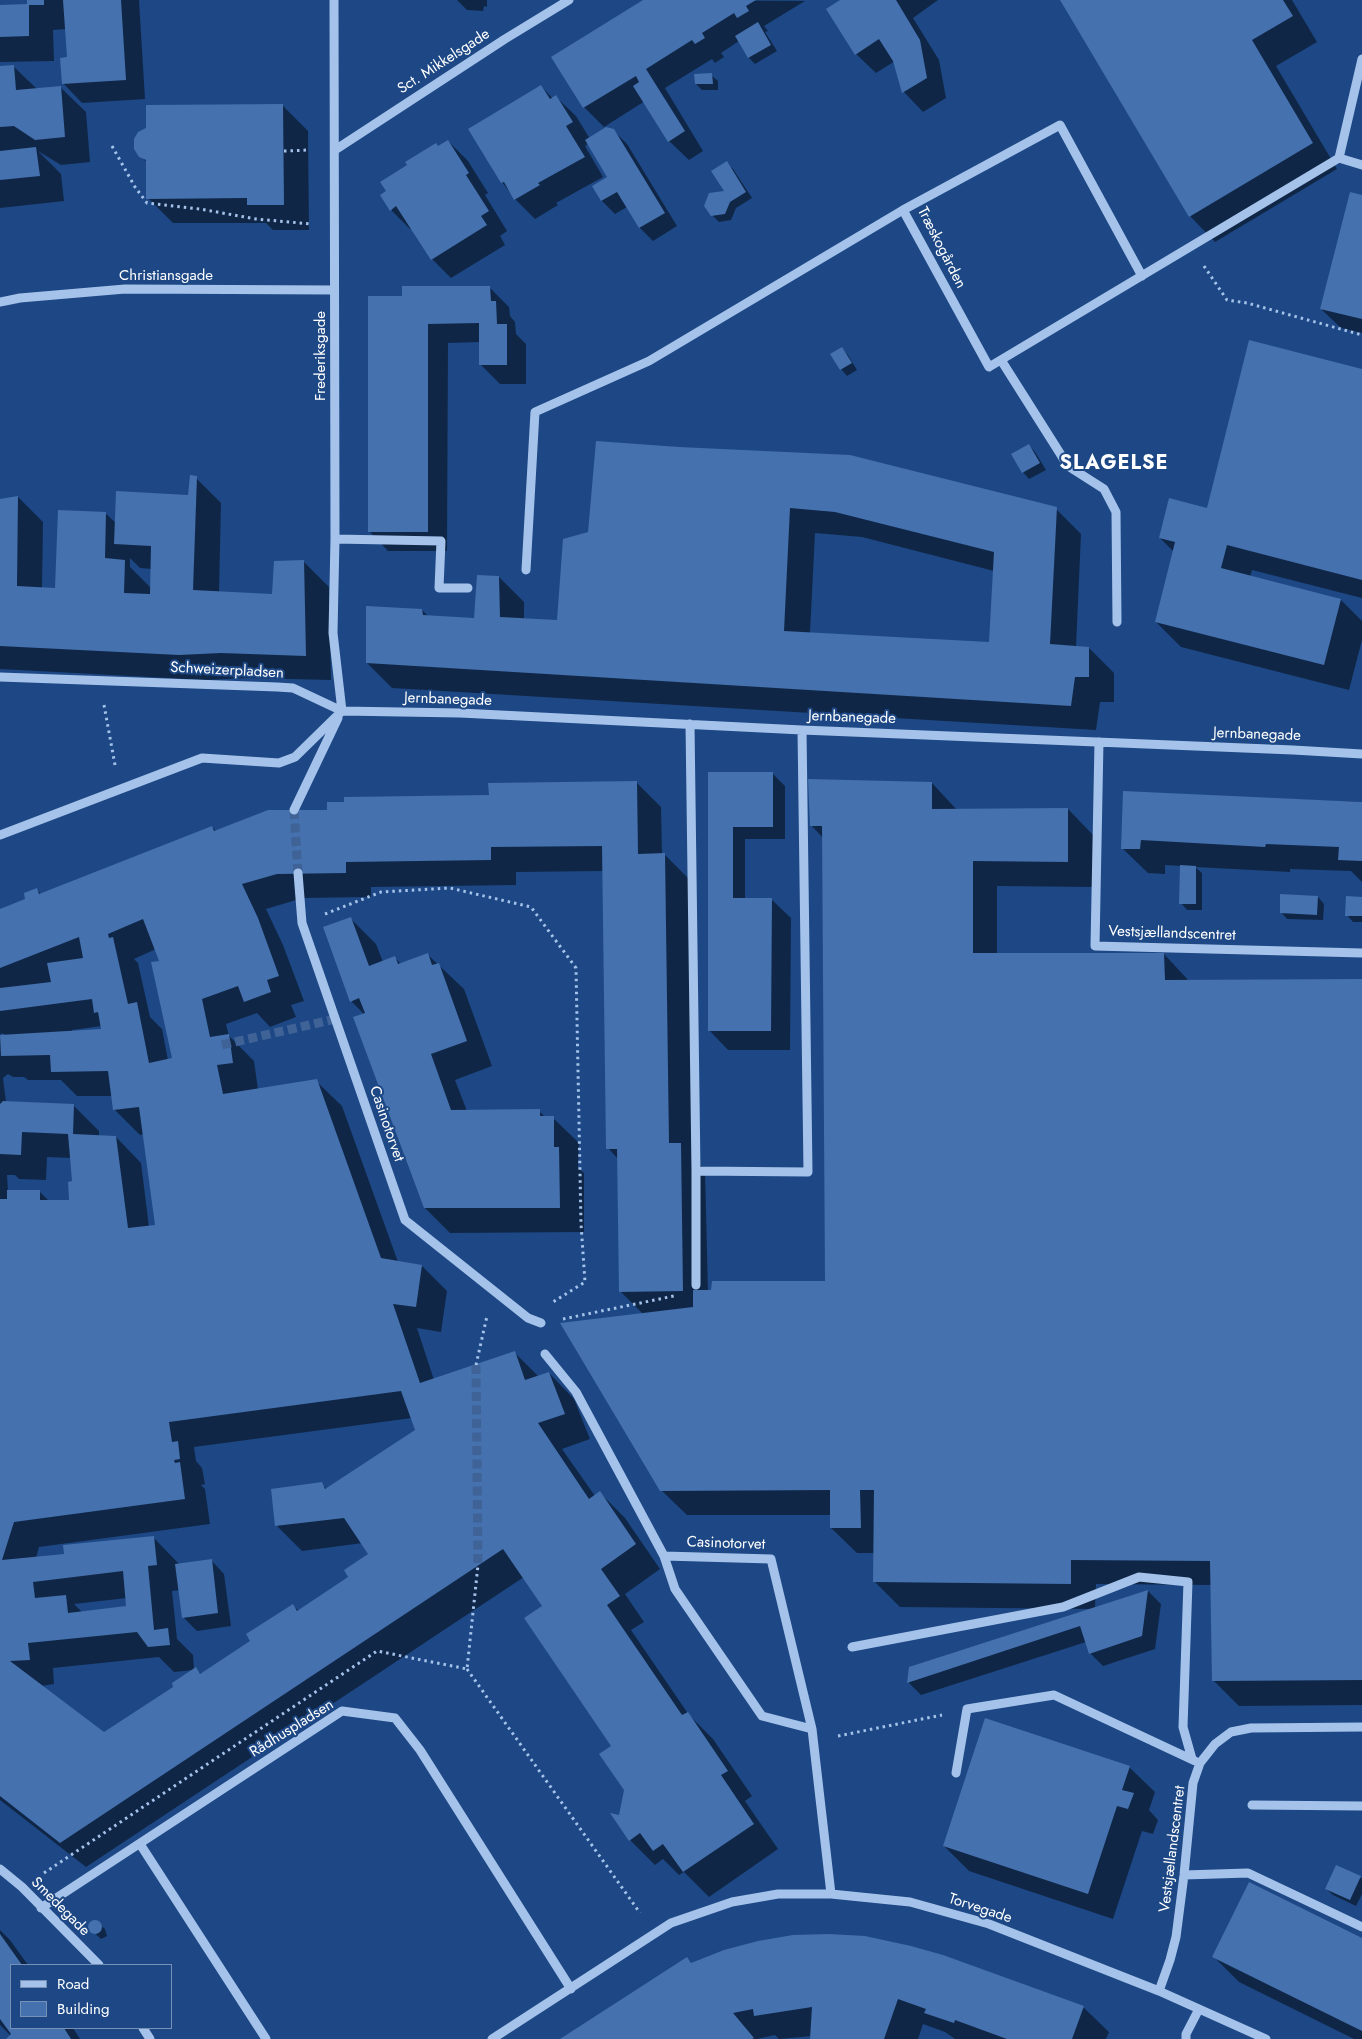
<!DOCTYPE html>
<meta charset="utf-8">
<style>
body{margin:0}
#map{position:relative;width:1362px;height:2039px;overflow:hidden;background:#1d4885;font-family:Jost,sans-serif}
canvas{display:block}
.legend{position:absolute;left:10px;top:1964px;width:162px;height:65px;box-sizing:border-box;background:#1d4885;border:1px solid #7791b6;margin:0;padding:6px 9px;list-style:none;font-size:15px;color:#fff}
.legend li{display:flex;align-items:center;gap:10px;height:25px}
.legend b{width:25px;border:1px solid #7791b6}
</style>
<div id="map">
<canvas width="1362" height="2039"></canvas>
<ul class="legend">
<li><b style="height:6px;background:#a5c3ea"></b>Road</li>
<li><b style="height:14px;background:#4571ae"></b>Building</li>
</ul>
</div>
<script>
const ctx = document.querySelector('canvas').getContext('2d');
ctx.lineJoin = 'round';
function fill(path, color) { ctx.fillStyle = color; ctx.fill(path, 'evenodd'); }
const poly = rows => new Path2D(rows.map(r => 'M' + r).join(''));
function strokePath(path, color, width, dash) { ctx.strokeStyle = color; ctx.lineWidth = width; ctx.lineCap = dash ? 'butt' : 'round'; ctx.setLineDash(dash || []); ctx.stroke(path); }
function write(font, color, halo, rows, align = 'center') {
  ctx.font = font + ' Jost,sans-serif'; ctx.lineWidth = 4; ctx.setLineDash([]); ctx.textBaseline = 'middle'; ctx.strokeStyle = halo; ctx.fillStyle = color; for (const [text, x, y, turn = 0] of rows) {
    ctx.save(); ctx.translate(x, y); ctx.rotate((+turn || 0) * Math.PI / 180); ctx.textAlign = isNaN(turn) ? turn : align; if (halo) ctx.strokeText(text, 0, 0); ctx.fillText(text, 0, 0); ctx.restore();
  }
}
fill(poly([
 [29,0,139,0,145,99,82,103,63,83,68,58,67,29,53,30,54,61,0,62,0,6,29,5],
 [457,0,487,0,487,7,484,6,483,11,467,10],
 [646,0,805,1,764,26,768,31,765,32,777,51,755,64,749,58,739,41,721,53,724,57,715,63,712,59,665,88,703,151,689,160,669,141,645,101,604,127,584,107,553,57],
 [842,0,938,0,913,18,939,60,946,98,923,112,904,92,895,61,876,73,856,54],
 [1064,0,1292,0,1317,42,1276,66,1337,169,1215,242,1190,216,1062,1],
 [13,66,37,89,60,87,86,112,90,162,61,165,38,151,61,174,64,201,0,208,0,67],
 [711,75,718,81,718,90,702,90,696,84],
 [541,86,553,99,556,97,576,116,590,139,613,130,627,144,677,226,653,241,640,228,627,207,615,214,602,201,594,186,609,177,588,144,585,146,603,177,556,203,558,205,535,219,515,199,502,182],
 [282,105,308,131,309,230,273,230,266,223,173,223,148,198,148,163,140,156],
 [448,141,468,161,488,193,485,195,507,231,500,236,505,245,451,278,432,259,412,228,410,229,391,210],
 [727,163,733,169,752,198,736,208,731,220,719,222,712,215,726,193],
 [1362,196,1362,333,1341,328,1321,309],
 [490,288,509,307,510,316,515,322,516,334,526,344,526,384,500,384,481,365,480,342,448,343,447,551,388,551,369,531,403,297],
 [842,349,848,355,857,370,847,376,841,369],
 [1362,370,1362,598,1252,570,1250,577,1341,600,1362,621,1362,640,1349,690,1181,647,1156,622,1174,552,1160,538,1207,509],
 [597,443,1056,509,1081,534,1076,647,1089,648,1114,673,1114,702,1100,702,1096,730,392,688,367,663,422,610,429,617,475,619,499,577,524,602,524,620,558,621,590,533],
 [815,533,862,537,994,571,990,643,810,633],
 [1029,445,1035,452,1046,470,1029,479,1023,472],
 [196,478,221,503,219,593,273,596,304,562,329,587,331,680,247,678,205,680,0,669,0,500,18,497,43,522,42,588,57,589,105,513,116,523,189,496],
 [130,558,140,568,152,569,152,589,130,567],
 [709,773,772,773,785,786,785,839,745,839,745,899,771,899,791,918,790,1050,728,1050,709,1030],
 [636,782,661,807,662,855,665,855,690,880,694,1158,705,1170,708,1292,826,1282,823,838,811,825,932,783,957,810,1068,809,1093,835,1093,887,997,886,997,954,1164,954,1189,981,1362,981,1362,1705,1239,1706,1213,1680,1212,1585,1096,1584,1095,1608,1148,1591,1161,1604,1155,1649,1103,1666,1090,1653,1086,1642,921,1695,908,1682,1092,1609,900,1607,875,1582,875,1553,857,1553,831,1528,831,1515,687,1515,661,1490,643,1314,620,1291,618,1159,608,1148,603,871,516,872,516,885,371,887,371,897,303,898,266,909,283,945,304,1001,291,1005,296,1017,270,1027,257,1013,226,1024,229,1036,254,1061,258,1090,316,1081,342,1106,398,1262,422,1266,447,1291,441,1332,417,1328,434,1380,515,1353,539,1377,549,1373,574,1399,590,1439,562,1449,595,1496,600,1493,625,1518,660,1569,625,1594,644,1622,631,1630,689,1715,713,1739,752,1796,745,1801,778,1849,709,1897,684,1872,679,1875,663,1859,655,1865,630,1840,620,1816,625,1789,613,1747,544,1606,524,1577,86,1867,0,1800,0,1036,7,1036,2,1033,0,1035,0,910,27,900,37,890,41,894,212,827,216,831,328,811],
 [156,949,160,962,173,1059,168,1060,162,1029,150,1017,138,963,134,959],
 [102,1026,102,1030,72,1032,72,1030],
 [8,1074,13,1077,24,1077,28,1080,61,1080,77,1096,112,1096,114,1109,140,1135,144,1134,157,1226,149,1227,141,1163,116,1137,99,1136,99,1131,74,1106,6,1102,3,1078],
 [47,1157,72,1158,74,1182,71,1201,49,1201,39,1191,8,1191,7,1175,15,1175,19,1179,46,1180],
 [412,1418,417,1430,327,1489,321,1484,277,1526,302,1551,363,1543,370,1554,350,1578,299,1611,292,1605,252,1641,201,1674,194,1670,193,1655,177,1639,172,1591,180,1590,183,1617,197,1631,231,1626,224,1574,211,1560,179,1564,153,1537,65,1555,36,1558,39,1547,210,1524,205,1489,201,1485,205,1484,202,1468,196,1461,194,1447],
 [127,1598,128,1607,82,1612,74,1604],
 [159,1657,174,1672,194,1670,174,1687,104,1733,41,1686,54,1684,53,1668],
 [1124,793,1362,802,1362,882,1351,871,1290,869,1290,872,1195,867,1202,873,1202,910,1187,910,1181,903,1181,866,1165,865,1165,874,1148,873,1122,848],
 [1318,897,1324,904,1323,920,1287,919,1281,912],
 [1362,898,1362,922,1353,922,1347,915],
 [351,919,376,944,383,962,395,958,401,964,427,954,464,989,492,1066,455,1080,467,1111,539,1111,546,1118,553,1118,579,1143,578,1168,584,1173,584,1232,450,1233,425,1208,365,1015,351,1001],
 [1129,1767,1155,1792,1149,1810,1158,1820,1153,1834,1142,1831,1113,1919,969,1871,944,1846],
 [1360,1877,1362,1879,1362,1894,1356,1906,1333,1895,1326,1889],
 [95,1921,105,1929,107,1936,101,1939,90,1929,90,1924],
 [0,1930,10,1940,28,1965,11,1965,11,2028,73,2028,80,2039,7,2039,11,2036,0,2025],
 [1362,1939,1362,2039,1354,2039,1239,1982,1214,1957],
 [687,1958,692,1964,1083,2007,1109,2032,1106,2039,955,2039,945,2032,923,2024,918,2039,812,2039,812,2036,779,2039,775,2035,757,2039,562,2039]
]), '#0007');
fill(poly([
 [27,0,44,0,44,5,29,5,29,36,0,37,0,5,27,4],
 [63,0,121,0,126,80,62,84,60,58,67,57],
 [643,0,756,0,746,6,749,11,737,18,734,13,702,33,705,38,695,44,692,40,646,69,685,131,668,142,633,86,639,82,636,76,583,108,551,57],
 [840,0,896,0,920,40,927,78,902,93,893,61,879,39,855,55,826,9],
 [1060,0,1283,0,1293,16,1252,40,1313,143,1189,217],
 [758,22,771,45,748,58,735,36],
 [14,65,16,90,61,86,65,137,35,140,14,126,0,127,0,66],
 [712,73,713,84,695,84,694,74],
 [541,85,550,99,556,95,573,122,566,126,585,157,538,183,540,185,514,200,504,182,501,183,468,129],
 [283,104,284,205,247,205,247,198,146,199,146,160,139,157,134,149,134,139,138,132,146,128,146,105],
 [606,127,614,129,665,213,639,228,617,192,601,201,592,186,607,177,585,140],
 [448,140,469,173,466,175,489,211,481,216,487,225,431,260,396,206,390,211,380,195,386,191,380,182,407,165,405,162,436,143,438,146],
 [36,147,40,176,0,180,0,151],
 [727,161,746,192,730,202,725,214,711,216,704,206,709,193,724,191,711,171],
 [1350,192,1362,195,1362,319,1320,309],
 [402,286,490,286,491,301,496,301,497,324,507,324,507,365,479,365,479,323,428,324,428,532,368,532,368,296,402,296],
 [1249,340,1362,369,1362,580,1227,545,1221,568,1341,599,1324,665,1155,622,1175,542,1159,538,1169,498,1207,508],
 [842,347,852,363,840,370,830,354],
 [596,441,679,447,850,455,1057,507,1050,644,1089,647,1089,677,1075,677,1071,706,366,663,366,606,422,609,423,615,474,618,477,575,499,576,500,617,557,620,563,539,588,532],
 [790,508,835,512,994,552,989,642,784,631],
 [1029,444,1040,463,1022,473,1011,454],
 [190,475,197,476,193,590,272,594,274,561,304,560,306,656,221,653,179,655,0,646,0,499,18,496,17,586,55,588,58,510,106,512,105,558,125,560,124,593,150,594,151,546,114,544,116,491,188,495],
 [708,772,773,772,773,827,733,827,733,898,772,898,771,1031,708,1031],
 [808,779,932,782,932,809,1068,808,1068,862,973,861,973,953,1164,953,1165,980,1362,979,1362,1680,1212,1681,1210,1561,1071,1560,1071,1584,873,1582,874,1490,860,1490,861,1528,830,1528,830,1490,660,1491,560,1323,693,1307,693,1290,711,1290,712,1281,825,1281,822,826,810,826],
 [637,781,638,854,665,853,669,1143,681,1143,683,1291,619,1292,617,1149,606,1149,602,846,491,847,491,860,346,862,346,873,277,874,242,884,258,918,279,976,267,980,271,992,244,1002,238,986,202,999,210,1037,229,1034,233,1063,217,1065,223,1094,317,1079,381,1258,422,1265,416,1307,393,1304,420,1383,515,1351,525,1380,549,1372,565,1414,538,1423,589,1499,600,1491,636,1544,601,1569,620,1596,607,1605,682,1715,688,1712,728,1771,721,1775,754,1824,683,1872,663,1844,653,1851,640,1833,629,1841,610,1813,619,1815,624,1790,599,1754,611,1746,524,1618,542,1606,503,1549,60,1843,0,1796,0,1199,7,1199,7,1190,40,1190,40,1200,69,1200,68,1182,72,1181,68,1134,22,1132,21,1155,0,1154,0,1104,3,1101,74,1104,73,1134,116,1136,128,1228,155,1225,139,1107,113,1110,108,1071,51,1072,50,1055,1,1056,0,1035,101,1029,98,1012,94,1013,92,999,0,1011,0,988,51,982,47,963,83,958,79,937,0,968,0,909,25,899,24,893,37,888,39,894,212,826,214,831,268,810,327,810,327,802,344,802,344,797,489,795,488,783],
 [143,919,159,961,151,962,172,1058,149,1063,137,1002,128,1004,113,937,109,938,108,934],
 [401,1391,415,1430,325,1489,322,1482,271,1489,275,1526,344,1518,368,1554,344,1570,348,1577,297,1611,293,1604,246,1634,250,1641,200,1674,196,1667,172,1683,173,1687,104,1732,10,1661,30,1660,28,1643,137,1632,148,1647,170,1645,168,1628,154,1630,148,1566,157,1565,154,1536,63,1545,64,1554,2,1560,14,1522,185,1499,180,1462,175,1463,174,1460,180,1459,178,1441,172,1442,169,1422],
 [123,1571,126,1606,68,1613,66,1595,35,1598,33,1582],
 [1123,791,1362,802,1362,861,1338,860,1339,847,1266,844,1265,847,1141,840,1140,849,1121,849],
 [1180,865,1196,866,1196,904,1179,904],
 [1280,894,1318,896,1317,915,1280,913],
 [1346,896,1362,897,1362,916,1345,916],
 [351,917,369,966,395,956,398,964,428,953,432,965,439,963,467,1041,431,1054,451,1110,540,1109,540,1116,554,1116,554,1147,559,1147,560,1208,424,1208,353,1017,365,1013,359,998,350,1002,323,927],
 [212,1559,218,1613,182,1618,175,1564],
 [1148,1590,1142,1636,1089,1654,1080,1626,907,1683,909,1667],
 [985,1718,1130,1766,1122,1790,1134,1793,1128,1809,1117,1806,1088,1894,943,1846],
 [1336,1865,1361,1876,1350,1900,1325,1889],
 [1249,1882,1362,1938,1362,2031,1212,1957],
 '88 1927a7 7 0 1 1 14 0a7 7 0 1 1-14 0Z',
 [0,1934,22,1965,11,1965,11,2028,64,2028,71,2039,6,2039,11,2034,0,2019],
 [829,1934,865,1936,911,1946,943,1955,1084,2006,1072,2039,1007,2039,955,2020,954,2023,924,2013,926,2009,898,1999,884,2039,810,2039,812,2007,754,2016,753,2009,733,2013,754,2038,752,2039,560,2039,687,1957,691,1963,724,1950,758,1941,793,1935]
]), '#4571ae');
strokePath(poly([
 [294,810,298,873],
 [222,1045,335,1019],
 [476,1365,478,1565]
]), '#3f6397', 9, [9, 4.5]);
strokePath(poly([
 [112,146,135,187,147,203,200,209,256,219,311,224],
 [284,151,309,150],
 [1204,266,1227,300,1247,303,1362,335],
 [104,705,115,765],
 [325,914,381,892,450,888,531,907,576,968,581,1224,585,1282,553,1302],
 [563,1319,674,1296],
 [476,1365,487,1316],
 [467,1669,640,1913],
 [838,1736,942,1715],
 [44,1873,377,1651,467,1669,478,1565]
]), '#a5c3ea', 3, [2.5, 4]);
strokePath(poly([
 [334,0,335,539,333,633,342,711],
 [335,150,505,39,569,0],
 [1339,158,1362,59],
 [1142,276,1060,125,903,210,989,367,1339,158,1362,165],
 [0,302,20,298,125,289,334,290],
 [1001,360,1068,466,1104,489,1116,512,1117,622],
 [335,539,441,541,439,588,468,588],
 [526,570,535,412,649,361,903,210],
 [0,677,277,687,293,688,342,711,460,713,802,730,1293,750,1362,754],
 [690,724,696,1171,808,1172,802,730],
 [1099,742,1095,946,1362,953],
 [294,810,338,718],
 [0,835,202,758,279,763,295,757,342,711],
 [298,873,302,923,405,1220,528,1318,541,1323],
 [696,1285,696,1171],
 [545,1354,576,1392,664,1556,771,1559,812,1729,831,1894],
 [664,1556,675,1589,762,1716,812,1729],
 [852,1647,1063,1607,1139,1577,1188,1582,1183,1727,1192,1759],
 [956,1773,967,1709,1054,1695,1195,1761],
 [1252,1805,1362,1806],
 [140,1844,266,2039],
 [0,1869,22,1887,99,1965],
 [1184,1875,1248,1873,1362,1927],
 [41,1908,342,1711,395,1718,420,1750,571,1989],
 [1159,1991,1170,1960,1176,1937,1184,1875,1193,1783,1200,1763,1215,1744,1231,1732,1251,1728,1362,1727],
 [143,2028,150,2039],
 [492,2039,671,1923,732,1902,778,1894,831,1894,910,1902,989,1924,1159,1991,1266,2039],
 [1186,2039,1186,2034,1199,2009]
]), '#a5c3ea', 9);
write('15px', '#fff', '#1d4885', [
 ["Sct. Mikkelsgade",444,62,-33],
 ["Træskogården",941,248,63],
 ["Christiansgade",166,276],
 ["Frederiksgade",321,356,-90],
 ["Schweizerpladsen",227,671,3],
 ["Jernbanegade",448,700,2],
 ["Jernbanegade",852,718,2],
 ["Jernbanegade",1257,735,2],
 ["Vestsjællandscentret",1172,934,2],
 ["Casinotorvet",386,1124,71],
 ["Casinotorvet",726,1544,2],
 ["Rådhuspladsen",292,1729,-32],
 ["Vestsjællandscentret",1173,1849,-83],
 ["Smedegade",60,1907,45],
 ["Torvegade",980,1909,18]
]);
ctx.letterSpacing = '1px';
write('bold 20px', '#fff', '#1d4885', [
 ["SLAGELSE",1114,464]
]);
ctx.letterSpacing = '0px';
</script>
